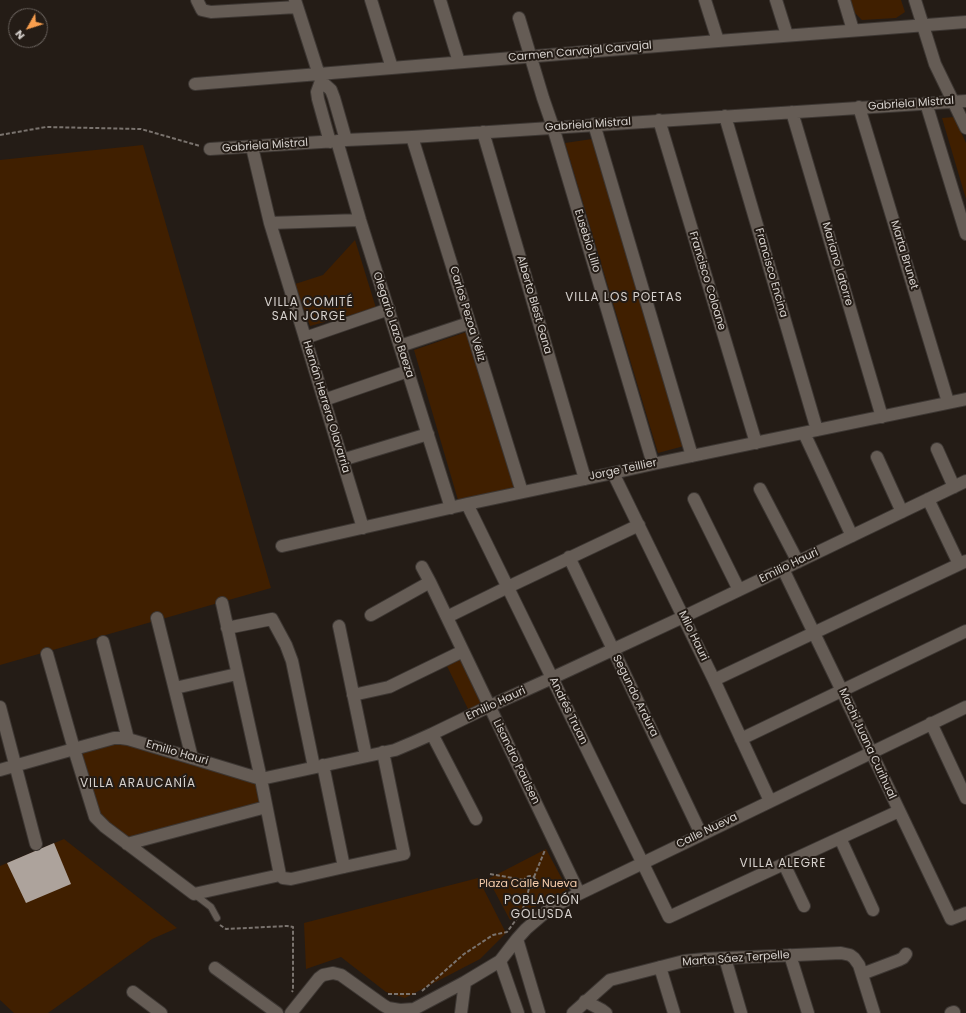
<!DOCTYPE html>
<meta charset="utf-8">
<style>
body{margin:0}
#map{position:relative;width:966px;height:1013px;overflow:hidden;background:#241c16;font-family:Poppins,sans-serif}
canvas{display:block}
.north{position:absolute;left:8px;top:8px;width:40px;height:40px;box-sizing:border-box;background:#241c16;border:1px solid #6b645f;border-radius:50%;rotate:231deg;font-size:11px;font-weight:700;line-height:16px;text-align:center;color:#d6d1cd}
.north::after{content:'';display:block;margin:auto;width:14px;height:18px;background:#fa9f4e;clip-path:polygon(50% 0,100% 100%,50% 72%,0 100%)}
</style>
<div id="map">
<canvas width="966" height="1013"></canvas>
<div class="north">N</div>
</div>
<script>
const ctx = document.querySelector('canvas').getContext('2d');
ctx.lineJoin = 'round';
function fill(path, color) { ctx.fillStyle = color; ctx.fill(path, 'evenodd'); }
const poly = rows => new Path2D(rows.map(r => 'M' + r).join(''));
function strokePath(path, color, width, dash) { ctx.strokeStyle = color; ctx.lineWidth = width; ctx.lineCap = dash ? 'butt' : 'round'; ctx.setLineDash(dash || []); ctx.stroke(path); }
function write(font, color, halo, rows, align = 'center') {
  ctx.font = font + ' Poppins,sans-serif'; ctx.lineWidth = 4; ctx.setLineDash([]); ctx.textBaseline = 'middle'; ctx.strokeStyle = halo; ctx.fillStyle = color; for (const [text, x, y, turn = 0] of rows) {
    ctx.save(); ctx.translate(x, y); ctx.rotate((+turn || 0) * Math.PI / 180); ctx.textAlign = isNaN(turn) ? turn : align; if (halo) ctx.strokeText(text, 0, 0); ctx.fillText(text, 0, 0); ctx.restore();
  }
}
fill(poly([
 [850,0,901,0,905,12,896,18,862,20,853,11],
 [954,117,966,143,966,199,942,118],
 [592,139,684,446,658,453,565,143],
 [143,145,271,588,0,665,0,160],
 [355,240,376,308,310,326,295,284,323,275],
 [472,330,516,488,458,500,414,350],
 [461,654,484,704,469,711,445,662],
 [113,740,259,780,265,806,128,842,96,814,77,750],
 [64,839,177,928,152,939,48,1013,14,1013,0,1000,0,866],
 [546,849,568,890,510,920,488,879],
 [478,878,506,933,480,959,405,998,386,992,341,957,306,969,304,923]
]), '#401f00');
fill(poly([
 [54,843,71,884,26,903,7,863]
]), '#ada39c');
const lane = poly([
 [194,894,211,907,217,918]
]);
const street = poly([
 [197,0,202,10,211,12,297,7],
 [295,0,321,81,331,90,334,98,346,140],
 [371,0,392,68],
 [440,0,459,62],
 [705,0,718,41],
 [776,0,787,35],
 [844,0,853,30],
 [915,0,935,64,966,128],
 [519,18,543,98,553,127,653,464],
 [321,81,317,92,318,99,330,142],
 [195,84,319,74,718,41,966,22],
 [926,103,966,234],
 [859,107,948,402],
 [792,112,882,417],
 [725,116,817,430],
 [659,120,756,443],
 [594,124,692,456],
 [483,132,585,479],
 [412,137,522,492],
 [337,141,360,220,451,508],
 [252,147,270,223,363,528],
 [210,149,337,141,346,140,412,137,966,101],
 [270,223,360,220],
 [305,338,389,309],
 [400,346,469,323],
 [324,400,408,371],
 [804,433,852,536],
 [937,449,954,487],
 [877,457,902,512],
 [342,460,428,434],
 [613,473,714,680,770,801],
 [760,489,798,562],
 [694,499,739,590],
 [928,499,959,564],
 [467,504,669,917,840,838,899,811],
 [282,546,467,504,613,473,653,464,966,399],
 [569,557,701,834],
 [422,567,430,582,579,893],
 [783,569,842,691,951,919,966,913],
 [222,603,261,779,280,875],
 [371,615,430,582],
 [447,617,508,587,639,525],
 [157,618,192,758],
 [339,626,366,756],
 [227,628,272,619,286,645,292,661,314,767],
 [103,642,128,739],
 [47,654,74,749,95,817,105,827,194,894,280,875,283,878,291,879,344,867,404,854,383,752],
 [714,680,966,561],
 [175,688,237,674],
 [353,695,389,687,463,651],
 [0,707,36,844],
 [931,723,966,798],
 [432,734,476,819],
 [741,739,966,631],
 [323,765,344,867],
 [0,770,74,749,114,738,121,738,128,739,192,758,261,779,395,750,414,742,432,734,490,706,552,678,683,617,966,481],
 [840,838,873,910],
 [127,844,266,807],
 [784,864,804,906],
 [517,939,539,1013],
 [790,955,808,1013],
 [725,958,741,1013],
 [500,961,518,1013],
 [660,967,674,1013],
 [215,968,277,1013],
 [862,974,899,960,903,958,906,954],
 [133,992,161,1013],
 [585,1001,602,1010,606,1013],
 [291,1013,319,978,323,975,333,973,341,975,383,1005,388,1008,400,1010,414,1009,465,982,500,961,517,939,526,929,547,911,558,904,966,707],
 [461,1013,465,982],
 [573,1013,610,980,684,961,705,959,841,953,850,955,854,958,859,965,874,1013],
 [951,1013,954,1012]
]);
strokePath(lane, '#3d3733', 8);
strokePath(street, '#3d3733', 14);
strokePath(poly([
 [0,135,46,127,141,129,200,146],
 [490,874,524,880],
 '524 882a6 6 0 1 1 12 0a6 6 0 1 1-12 0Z',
 [534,877,545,850],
 [536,882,563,884],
 [220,925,226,929,287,926,293,927,293,990,292,992],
 [422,991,464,954,493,935,507,932,521,913,526,901,529,888],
 [388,994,417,994]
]), '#7a736e', 2, [4, 2]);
strokePath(lane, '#655c55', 6);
strokePath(street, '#655c55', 12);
write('11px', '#d6d1cd', '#241c16', [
 ["Carmen Carvajal Carvajal",580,52,-5],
 ["Gabriela Mistral",911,104,-4],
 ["Gabriela Mistral",588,125,-4],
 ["Gabriela Mistral",265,146,-4],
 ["Eusebio Lillo",587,241,73],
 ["Marta Brunet",904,255,73],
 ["Mariano Latorre",837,264,74],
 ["Francisco Encina",771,273,74],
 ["Francisco Coloane",707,281,73],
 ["Alberto Blest Gana",534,305,74],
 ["Carlos Pezoa Véliz",467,314,73],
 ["Olegario Lazo Baeza",393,325,72],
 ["Hernán Herrera Olavarria",326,407,73],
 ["Jorge Teillier",623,470,-12],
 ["Emilio Hauri",789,566,-26],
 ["Milo Hauri",693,636,64],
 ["Segundo Ardura",635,696,64],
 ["Emilio Hauri",496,704,-25],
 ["Andrés Truan",568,711,64],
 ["Machi Juana Curihual",867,744,65],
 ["Emilio Hauri",177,753,16],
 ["Lisandro Paulsen",516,762,64],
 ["Calle Nueva",707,831,-26],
 ["Marta Sáez Terpelle",736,959,-4]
]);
write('11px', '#f6ccab', '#241c16', [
 ["Plaza Calle Nueva",528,884]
]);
ctx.letterSpacing = '1px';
write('12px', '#d6d1cd', '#241c16', [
 ["VILLA LOS POETAS",624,298],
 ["VILLA COMITÉ",309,303],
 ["SAN JORGE",309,317],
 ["VILLA ARAUCANÍA",138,784],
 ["VILLA ALEGRE",783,864],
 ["POBLACIÓN",542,901],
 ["GOLUSDA",542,915]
]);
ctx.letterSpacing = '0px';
</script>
